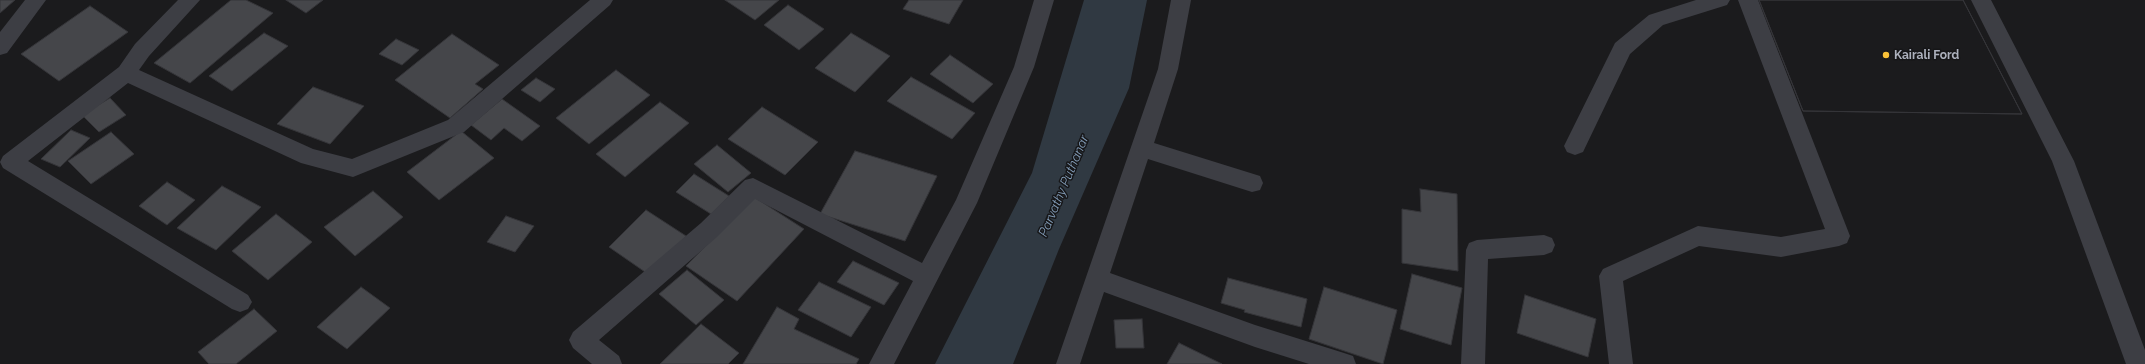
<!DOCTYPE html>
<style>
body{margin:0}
canvas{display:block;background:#1b1b1d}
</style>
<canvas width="2145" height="364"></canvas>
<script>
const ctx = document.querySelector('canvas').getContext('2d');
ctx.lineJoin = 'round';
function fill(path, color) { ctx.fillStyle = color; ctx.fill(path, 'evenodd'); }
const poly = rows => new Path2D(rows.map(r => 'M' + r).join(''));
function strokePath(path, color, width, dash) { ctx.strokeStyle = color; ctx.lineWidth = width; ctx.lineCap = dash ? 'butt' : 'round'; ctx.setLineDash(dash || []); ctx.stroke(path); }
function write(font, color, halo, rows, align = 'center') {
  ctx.font = font + ' Raleway,sans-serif'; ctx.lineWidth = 3; ctx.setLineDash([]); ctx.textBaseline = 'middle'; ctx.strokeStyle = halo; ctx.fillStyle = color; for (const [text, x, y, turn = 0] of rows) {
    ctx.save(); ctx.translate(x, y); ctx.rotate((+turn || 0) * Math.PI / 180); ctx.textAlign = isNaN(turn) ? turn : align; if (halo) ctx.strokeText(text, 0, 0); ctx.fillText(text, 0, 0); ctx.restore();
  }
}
fill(poly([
 [1084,0,1147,0,1129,88,1059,249,1013,364,935,364,1032,173]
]), '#303942');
const building = poly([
 [0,0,15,0,0,13,0,0],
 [231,0,246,0,273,13,190,83,154,63,231,0],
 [286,0,323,0,306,13,286,0],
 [725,0,779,0,755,20,725,0],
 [909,0,963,0,949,24,903,9,909,0],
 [1759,0,1963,0,2022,114,1803,111,1759,0],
 [1759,0,1963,0,2022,114,1803,111,1759,0],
 [788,5,824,29,799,50,764,25,788,5],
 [90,6,128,32,59,81,21,54,90,6],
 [264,33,288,46,232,91,209,76,264,33],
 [851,33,890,56,855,92,815,68,851,33],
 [452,34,499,65,475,84,483,89,450,118,395,80,452,34],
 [396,39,419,50,402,65,379,54,396,39],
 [950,55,993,84,973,103,930,74,950,55],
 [616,70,650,95,589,144,556,118,616,70],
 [911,77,975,113,952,139,887,101,911,77],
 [536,78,555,89,540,102,521,90,536,78],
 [313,87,364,106,330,144,277,124,313,87],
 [110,98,126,115,99,132,82,115,110,98],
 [502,99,540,126,522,141,504,128,491,140,471,125,502,99],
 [660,102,689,123,625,177,596,154,660,102],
 [762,107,818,142,785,175,728,139,762,107],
 [71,130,90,138,60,167,41,159,71,130],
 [461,131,494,158,439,200,407,172,461,131],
 [111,132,134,154,91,184,68,161,111,132],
 [717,145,751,173,728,192,694,164,717,145],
 [855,151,937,176,905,241,820,214,855,151],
 [694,174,729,196,711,214,676,192,694,174],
 [167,182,195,200,167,225,139,206,167,182],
 [222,186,261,207,216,250,177,228,222,186],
 [1420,189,1457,194,1458,271,1402,263,1402,209,1421,212,1420,189],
 [373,191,403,217,355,256,324,227,373,191],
 [754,197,804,229,737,301,686,266,754,197],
 [646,210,686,236,648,274,609,247,646,210],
 [276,214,312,242,268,280,232,251,276,214],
 [506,216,534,226,515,252,487,242,506,216],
 [853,261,899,283,884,305,837,282,853,261],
 [687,270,724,300,696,325,659,294,687,270],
 [1412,274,1462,288,1451,345,1400,329,1412,274],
 [1228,278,1307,299,1301,327,1244,312,1245,310,1221,303,1228,278],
 [819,282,871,307,851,337,798,310,819,282],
 [361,287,390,308,347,349,317,327,361,287],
 [1324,287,1397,310,1383,364,1309,339,1324,287],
 [1525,295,1596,319,1588,357,1517,333,1525,295],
 [777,307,799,319,794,329,859,359,856,364,743,364,777,307],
 [254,309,277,331,236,364,209,364,198,352,254,309],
 [1142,319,1144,348,1116,348,1114,320,1142,319],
 [701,324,739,353,728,364,660,364,701,324],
 [1179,343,1222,364,1167,364,1179,343]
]);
fill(building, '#45464a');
strokePath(building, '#353539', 1);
fill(poly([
 [1738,0,1758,0,1850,236,1847,243,1839,246,1781,257,1699,246,1623,281,1633,364,1609,364,1599,276,1603,269,1698,226,1781,237,1825,229,1738,0],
 [1971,0,1991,0,2074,161,2145,350,2145,364,2126,364,2052,161,1971,0]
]), '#3d3e44');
fill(poly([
 [25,0,46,0,7,53,0,55,0,32,25,0],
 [178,0,200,0,149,56,139,70,313,149,352,159,448,120,590,0,613,0,610,5,464,132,353,177,301,163,128,83,28,161,248,295,252,302,248,309,240,312,232,309,3,168,0,162,3,156,119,67,135,44,178,0],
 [1034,0,1054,0,1034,67,977,203,894,364,869,364,913,281,755,199,717,237,599,340,619,356,622,364,592,364,573,348,569,340,573,332,701,223,745,180,753,178,922,263,956,200,1014,67,1034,0],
 [1171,0,1191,0,1178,69,1154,143,1260,176,1263,183,1260,190,1252,192,1148,159,1110,273,1255,325,1344,353,1353,356,1356,364,1309,364,1255,347,1104,292,1080,364,1056,364,1158,69,1171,0],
 [1696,0,1730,0,1727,5,1663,25,1630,54,1583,152,1575,155,1567,152,1564,146,1615,43,1649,15,1696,0],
 [1544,235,1552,238,1555,245,1552,252,1544,255,1488,259,1485,364,1461,364,1466,250,1469,243,1477,240,1544,235]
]), '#3d3e44');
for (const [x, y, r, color] of [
 [1886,55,4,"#f9c137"]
]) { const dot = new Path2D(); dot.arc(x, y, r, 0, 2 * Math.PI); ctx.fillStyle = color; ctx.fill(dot); strokePath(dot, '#161618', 1.5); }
write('bold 12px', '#adb1bd', '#161618', [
 ["Kairali Ford",1894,55]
], 'left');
write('italic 13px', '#839db8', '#161618', [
 ["Parvathy Puthanar",1064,186,-67]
]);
</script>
